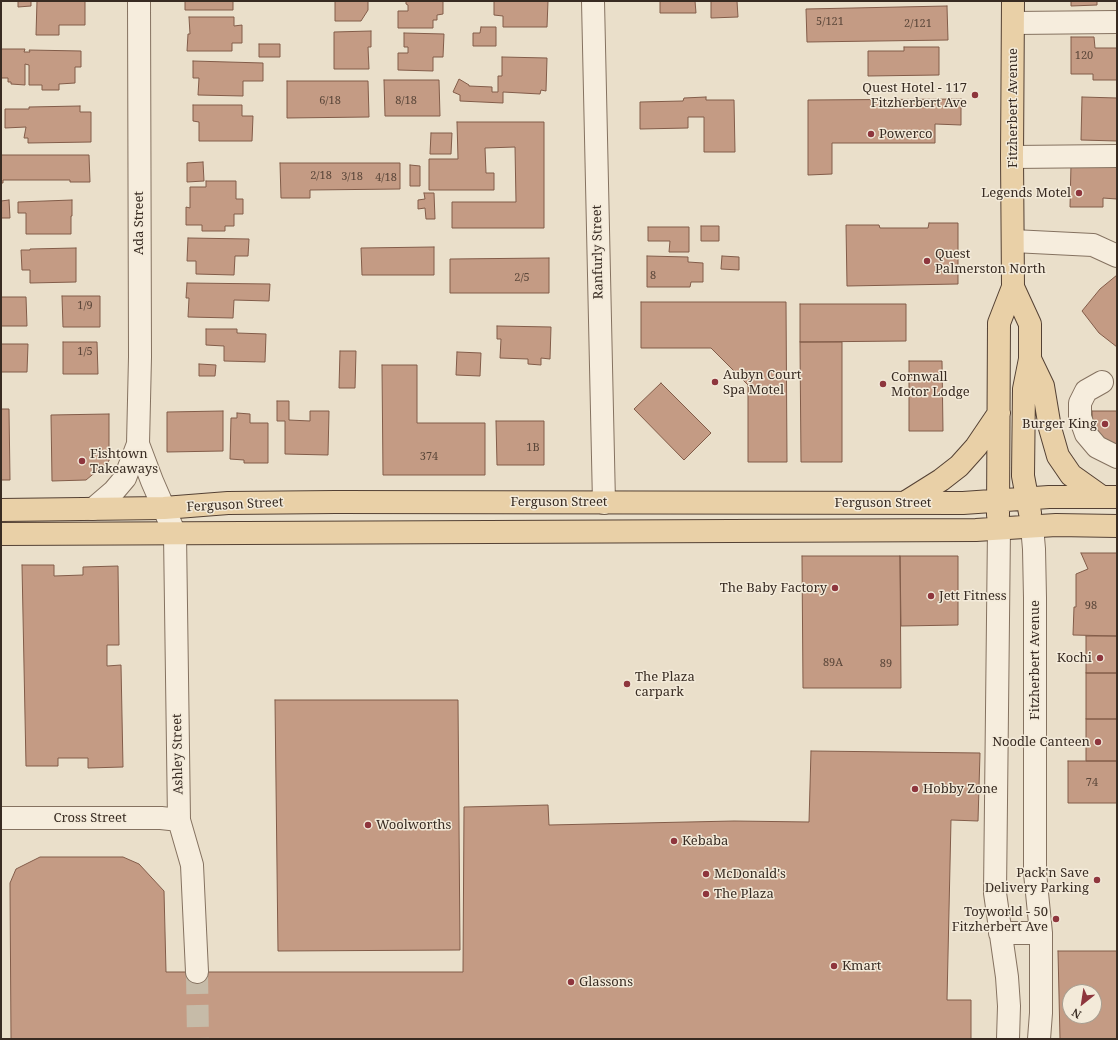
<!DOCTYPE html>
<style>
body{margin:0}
#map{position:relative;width:1118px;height:1040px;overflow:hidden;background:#eadfca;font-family:"Noto Serif",serif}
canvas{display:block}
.frame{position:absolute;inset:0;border:2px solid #382b22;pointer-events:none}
.north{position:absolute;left:1062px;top:984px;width:40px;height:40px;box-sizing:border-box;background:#f3ead9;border:1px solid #a89e90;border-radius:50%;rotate:210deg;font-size:11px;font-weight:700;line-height:16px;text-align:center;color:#382b22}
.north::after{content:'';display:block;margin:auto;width:14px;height:18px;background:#8e363d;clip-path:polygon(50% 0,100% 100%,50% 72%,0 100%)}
</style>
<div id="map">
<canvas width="1118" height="1040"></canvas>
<div class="frame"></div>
<div class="north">N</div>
</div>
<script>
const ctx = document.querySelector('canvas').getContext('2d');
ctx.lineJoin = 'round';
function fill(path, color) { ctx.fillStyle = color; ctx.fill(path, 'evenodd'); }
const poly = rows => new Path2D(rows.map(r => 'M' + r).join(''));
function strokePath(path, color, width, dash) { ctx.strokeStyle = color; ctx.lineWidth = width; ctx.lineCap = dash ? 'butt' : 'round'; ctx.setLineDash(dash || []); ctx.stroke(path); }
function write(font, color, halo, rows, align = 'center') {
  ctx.font = font + ' "Noto Serif",serif'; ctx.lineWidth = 3; ctx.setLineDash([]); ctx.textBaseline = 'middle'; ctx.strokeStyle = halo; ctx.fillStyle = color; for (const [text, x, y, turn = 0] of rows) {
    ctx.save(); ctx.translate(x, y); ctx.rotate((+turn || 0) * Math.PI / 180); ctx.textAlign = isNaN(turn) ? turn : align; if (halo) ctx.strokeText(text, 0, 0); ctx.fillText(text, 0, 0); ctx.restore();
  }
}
const building = poly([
 [18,1,31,1,31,6,18,7,18,1],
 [37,1,85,1,85,25,59,25,59,35,36,35,37,1],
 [185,1,233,1,233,10,185,10,185,1],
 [335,1,368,1,368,10,361,21,335,21,335,1],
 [406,1,443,1,443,14,437,15,437,20,433,20,433,28,398,28,398,11,408,11,408,5,406,4,406,1],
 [494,1,548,1,547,27,503,27,503,16,494,15,494,1],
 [660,1,695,1,696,13,660,13,660,1],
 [711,1,737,1,738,17,711,18,711,1],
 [1071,1,1097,1,1097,5,1071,6,1071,1],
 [947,6,948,40,807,42,806,9,947,6],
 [189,17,234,17,234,26,242,25,242,43,232,43,232,51,187,51,188,34,190,34,189,17],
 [481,27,496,27,496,46,473,46,473,33,480,33,481,27],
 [371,31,371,47,368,47,369,69,334,69,334,32,371,31],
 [404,33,444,34,443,57,433,57,433,71,398,70,398,53,408,53,408,47,404,47,404,33],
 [1071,37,1094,37,1095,48,1117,48,1117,80,1093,80,1093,74,1071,74,1071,37],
 [259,44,280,44,280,57,259,57,259,44],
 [904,47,939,47,939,75,868,76,868,51,904,51,904,47],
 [1,49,25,49,24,52,30,52,29,50,81,51,81,67,75,67,75,83,59,84,59,90,42,90,42,85,29,85,29,65,25,64,25,85,11,84,11,82,8,82,8,78,1,78,1,49],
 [502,57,547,58,546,91,541,90,540,94,503,92,503,103,460,101,460,95,453,92,459,79,469,85,469,86,492,87,492,92,498,92,498,76,502,76,502,57],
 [193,61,263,63,263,81,243,81,243,96,198,95,199,78,193,78,193,61],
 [384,80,439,80,440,116,385,116,384,80],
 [287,81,368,81,369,117,287,118,287,81],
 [706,97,706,100,734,100,735,152,704,152,704,117,688,117,688,128,640,129,640,102,683,101,684,98,706,97],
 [1082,97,1117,98,1117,141,1081,140,1082,97],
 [961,99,961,125,935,124,935,143,832,143,832,174,808,175,808,100,961,99],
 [193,105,242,105,242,116,253,116,252,141,199,141,199,122,193,121,193,105],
 [80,106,80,112,91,112,91,142,28,143,28,138,24,138,26,127,5,128,5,109,29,109,29,107,80,106],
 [457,122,544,122,544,228,452,228,452,202,516,202,515,147,485,148,486,173,494,173,494,190,429,190,429,159,458,159,457,122],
 [431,133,452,133,451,154,430,154,431,133],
 [1,155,89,155,90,182,70,182,70,180,3,180,3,183,1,183,1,155],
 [203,162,204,181,187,182,187,163,203,162],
 [280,163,400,163,400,189,310,190,310,198,281,198,280,163],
 [410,165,420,166,420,186,410,186,410,165],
 [1071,165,1117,165,1117,199,1103,198,1103,207,1070,207,1071,165],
 [206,181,236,181,236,199,243,199,243,214,234,214,234,226,225,226,225,231,202,231,202,225,186,225,186,207,190,208,190,187,206,187,206,181],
 [424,193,434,193,435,219,426,219,425,208,418,209,418,200,425,199,424,193],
 [9,200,10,218,1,218,1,201,9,200],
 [72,200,72,216,71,216,71,234,26,234,26,213,18,213,18,202,72,200],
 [929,223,958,223,958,284,847,286,846,225,879,225,880,228,928,228,929,223],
 [701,226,719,226,719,241,701,241,701,226],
 [648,227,689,227,689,252,669,252,670,241,648,241,648,227],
 [188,238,249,239,248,256,235,256,234,275,196,274,196,261,187,261,188,238],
 [434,247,434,275,362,275,361,248,434,247],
 [76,248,76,282,30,283,30,270,22,270,21,250,30,250,30,249,76,248],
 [647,256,688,257,688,262,703,263,703,282,691,282,690,287,647,287,647,256],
 [722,256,739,257,739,270,721,269,722,256],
 [549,258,549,293,450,293,450,259,549,258],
 [1117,275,1117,347,1099,333,1082,311,1100,289,1117,275],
 [187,283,270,284,269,301,234,300,233,318,188,317,189,298,186,298,187,283],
 [62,296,100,296,100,327,63,327,62,296],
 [1,297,26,297,27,326,1,326,1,297],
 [641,302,786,302,787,462,748,462,748,385,711,348,641,348,641,302],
 [800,304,906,304,906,341,800,342,800,304],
 [497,326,551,327,550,359,541,358,541,365,528,364,528,359,500,358,501,339,497,339,497,326],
 [206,329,237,329,237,333,266,334,265,362,224,361,224,346,206,345,206,329],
 [63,342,97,342,98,374,63,374,63,342],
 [800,342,842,342,842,462,801,462,800,342],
 [1,344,28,344,27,372,1,372,1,344],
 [340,351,356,351,355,388,339,388,340,351],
 [457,352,481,353,480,376,456,375,457,352],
 [909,361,942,361,943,431,909,431,909,361],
 [199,364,216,365,215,376,199,376,199,364],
 [382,365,417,365,417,423,485,423,485,475,383,475,382,365],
 [661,383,711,433,684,460,634,409,661,383],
 [277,401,289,401,289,420,310,421,310,411,329,411,328,455,285,454,285,421,277,421,277,401],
 [1,409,9,409,10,480,1,480,1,409],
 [223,411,223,451,167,452,167,412,223,411],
 [1092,411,1117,411,1117,453,1093,436,1092,411],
 [237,413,250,414,250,423,268,423,268,463,244,463,244,460,230,459,231,418,237,418,237,413],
 [109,414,109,461,86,480,52,481,51,415,109,414],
 [496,421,544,421,544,465,497,465,496,421],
 [1081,553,1117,553,1117,636,1073,635,1074,607,1076,607,1076,574,1088,569,1081,553],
 [802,556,900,556,901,688,803,688,802,556],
 [900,556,958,556,958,625,901,626,900,556],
 [22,565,54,565,54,576,83,575,83,567,118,566,119,645,107,645,107,666,121,665,123,767,88,768,88,758,58,758,58,766,26,766,22,565],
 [1086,636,1117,636,1117,673,1086,673,1086,636],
 [1086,673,1117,673,1117,719,1086,719,1086,673],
 [275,700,458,700,460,950,278,951,275,700],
 [1086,719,1117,719,1117,761,1086,761,1086,719],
 [811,751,980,753,978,821,951,820,947,1000,971,1000,971,1039,11,1039,10,883,16,869,40,857,123,857,139,864,164,891,166,972,463,972,464,807,548,805,549,825,734,821,809,822,811,751],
 [1068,761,1117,761,1117,803,1068,803,1068,761],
 [1058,951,1117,951,1117,1039,1060,1039,1058,951],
 [1070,992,1094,992,1094,1016,1070,1016,1070,992]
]);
fill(building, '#c49b84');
strokePath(building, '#825c49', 1);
strokePath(poly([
 [197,972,198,1039]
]), '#c6bba8', 22, [22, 11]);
const minor = poly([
 [593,1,604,503],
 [1014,23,1117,22],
 [1012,157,1117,156],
 [1013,241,1093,245,1117,256],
 [1102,382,1086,391,1080,403,1080,417,1086,434,1097,447,1117,457],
 [138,444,152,481,175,534,179,820,192,865,197,972],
 [93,509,114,491,125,478,138,444,140,357,139,1],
 [1032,526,1034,549,1035,598,1035,873,1041,933,1041,1013,1039,1039],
 [999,528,995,893,1007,977,1009,1006,1008,1039],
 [1,818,161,818,179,820],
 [1000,933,1041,933]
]);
const major = poly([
 [1013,1,1012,157,1013,287,1030,324,1030,359,1024,389,1023,476,1030,513],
 [1030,359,1043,386,1050,428,1058,456,1071,475,1102,497],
 [906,502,941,480,959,466,976,447,999,413],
 [1,510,164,508,228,503,336,502,963,503,1049,497,1117,497],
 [998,515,999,323,1013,287],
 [1,534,976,530,1056,525,1117,526]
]);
strokePath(minor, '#857260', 24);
strokePath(major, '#544134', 24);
strokePath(minor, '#f6eddd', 22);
strokePath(major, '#e9d0a7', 22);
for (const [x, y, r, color] of [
 [975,95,4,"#8e363d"],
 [871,134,4,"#8e363d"],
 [1079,193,4,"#8e363d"],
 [927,261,4,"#8e363d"],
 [715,382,4,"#8e363d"],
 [883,384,4,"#8e363d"],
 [1105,424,4,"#8e363d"],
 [82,461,4,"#8e363d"],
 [835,588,4,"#8e363d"],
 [931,596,4,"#8e363d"],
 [1100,658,4,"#8e363d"],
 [627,684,4,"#8e363d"],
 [1098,742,4,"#8e363d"],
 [915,789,4,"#8e363d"],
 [368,825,4,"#8e363d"],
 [674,841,4,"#8e363d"],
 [706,874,4,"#8e363d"],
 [1097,880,4,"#8e363d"],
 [706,894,4,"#8e363d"],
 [1056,919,4,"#8e363d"],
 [834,966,4,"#8e363d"],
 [571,982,4,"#8e363d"]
]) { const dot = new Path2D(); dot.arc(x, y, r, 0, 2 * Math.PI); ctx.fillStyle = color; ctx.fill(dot); strokePath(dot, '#f3ead9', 1.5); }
write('11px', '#5b473a', null, [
 ["5/121",830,22],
 ["2/121",918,24],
 ["120",1084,56],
 ["6/18",330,101],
 ["8/18",406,101],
 ["2/18",321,176],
 ["3/18",352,177],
 ["4/18",386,178],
 ["8",653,276],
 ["2/5",522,278],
 ["1/9",85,306],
 ["1/5",85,352],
 ["1B",533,448],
 ["374",429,457],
 ["98",1091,606],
 ["89A",833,663],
 ["89",886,664],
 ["74",1092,783]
]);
write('13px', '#382b22', '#f3ead9', [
 ["Quest Hotel - 117",967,88,"right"],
 ["Fitzherbert Ave",967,103,"right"],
 ["Powerco",879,134],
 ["Legends Motel",1071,193,"right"],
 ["Quest",935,254],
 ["Palmerston North",935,269],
 ["Aubyn Court",723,375],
 ["Spa Motel",723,390],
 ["Cornwall",891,377],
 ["Motor Lodge",891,392],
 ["Burger King",1097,424,"right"],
 ["Fishtown",90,454],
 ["Takeaways",90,469],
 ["The Baby Factory",827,588,"right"],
 ["Jett Fitness",939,596],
 ["Kochi",1092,658,"right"],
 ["The Plaza",635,677],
 ["carpark",635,692],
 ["Noodle Canteen",1090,742,"right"],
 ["Hobby Zone",923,789],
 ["Woolworths",376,825],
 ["Kebaba",682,841],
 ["Pack'n Save",1089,873,"right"],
 ["Delivery Parking",1089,888,"right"],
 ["McDonald's",714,874],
 ["The Plaza",714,894],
 ["Toyworld - 50",1048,912,"right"],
 ["Fitzherbert Ave",1048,927,"right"],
 ["Kmart",842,966],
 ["Glassons",579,982]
], 'left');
write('13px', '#382b22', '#f3ead9', [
 ["Fitzherbert Avenue",1013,108,-90],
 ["Ada Street",139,223,-90],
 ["Ranfurly Street",598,252,-91],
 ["Ferguson Street",559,502],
 ["Ferguson Street",883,503],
 ["Ferguson Street",235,505,-3],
 ["Fitzherbert Avenue",1035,660,-90],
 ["Ashley Street",178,754,-91],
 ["Cross Street",90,818]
]);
</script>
